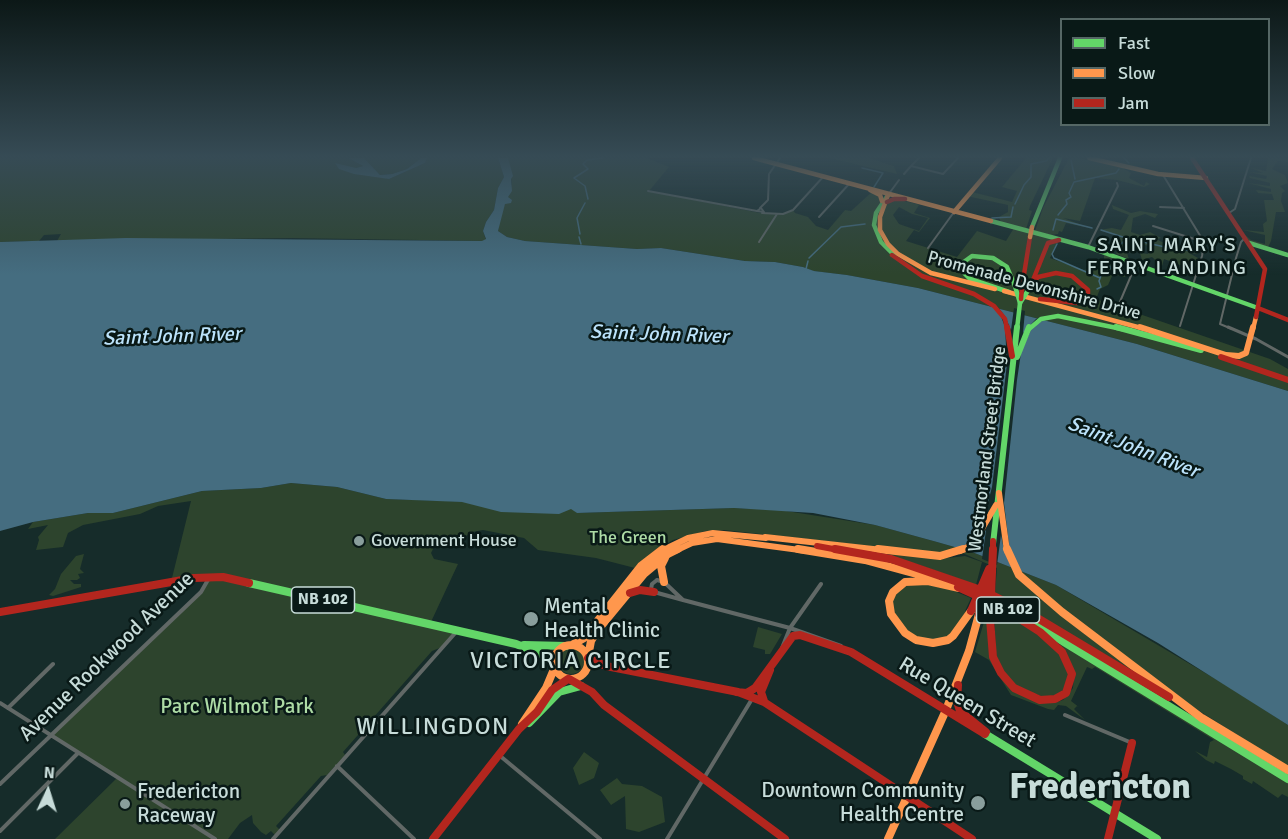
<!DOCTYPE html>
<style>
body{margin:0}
#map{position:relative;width:1288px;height:839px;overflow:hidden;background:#162c2a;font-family:Signika,sans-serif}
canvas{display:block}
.legend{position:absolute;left:1060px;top:18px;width:210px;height:108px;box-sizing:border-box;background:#091917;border:2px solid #556765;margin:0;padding:8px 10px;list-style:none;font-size:18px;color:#c7dcd9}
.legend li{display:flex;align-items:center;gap:12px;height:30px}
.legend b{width:30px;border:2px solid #556765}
.north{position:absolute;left:18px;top:761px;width:60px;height:60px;-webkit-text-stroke:4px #091917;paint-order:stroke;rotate:4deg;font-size:16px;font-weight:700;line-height:24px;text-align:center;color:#c7dcd9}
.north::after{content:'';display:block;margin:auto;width:21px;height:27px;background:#c7dcd9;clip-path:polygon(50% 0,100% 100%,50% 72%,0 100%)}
</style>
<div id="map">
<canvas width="1288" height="839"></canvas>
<ul class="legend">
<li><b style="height:8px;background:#63d668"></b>Fast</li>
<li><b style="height:8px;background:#ff974d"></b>Slow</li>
<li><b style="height:8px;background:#b3261e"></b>Jam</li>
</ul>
<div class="north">N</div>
</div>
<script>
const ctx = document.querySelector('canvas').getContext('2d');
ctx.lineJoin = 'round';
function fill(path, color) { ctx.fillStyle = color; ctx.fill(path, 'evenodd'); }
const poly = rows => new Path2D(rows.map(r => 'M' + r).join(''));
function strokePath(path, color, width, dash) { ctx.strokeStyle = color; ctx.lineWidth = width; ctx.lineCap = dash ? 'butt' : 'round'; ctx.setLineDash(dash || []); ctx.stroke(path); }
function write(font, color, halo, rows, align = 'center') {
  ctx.font = font + ' Signika,sans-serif'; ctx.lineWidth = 5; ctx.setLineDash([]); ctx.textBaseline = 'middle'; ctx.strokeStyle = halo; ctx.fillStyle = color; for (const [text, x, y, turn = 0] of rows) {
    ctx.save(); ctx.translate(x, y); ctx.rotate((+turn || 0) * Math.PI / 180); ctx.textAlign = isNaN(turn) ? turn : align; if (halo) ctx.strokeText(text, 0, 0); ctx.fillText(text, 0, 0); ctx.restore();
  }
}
fill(poly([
 [0,158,348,158,363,166,356,168,389,179,425,163,427,158,498,158,504,177,498,188,494,210,486,222,483,231,486,240,483,241,291,238,57,241,61,234,44,235,39,241,0,242],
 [364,158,421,158,407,169,392,174,380,175],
 [508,158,647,158,669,167,649,191,760,213,783,214,793,210,795,213,808,217,816,226,828,230,845,210,851,211,873,191,882,201,900,200,917,204,919,205,914,213,930,218,919,232,914,230,906,241,957,257,977,231,1006,241,1014,228,1059,240,1050,258,1083,270,1104,268,1104,255,1122,258,1118,267,1126,274,1125,277,1113,274,1108,285,1100,289,1096,299,1270,359,1288,369,1288,391,1137,344,918,288,847,275,813,271,803,267,775,262,745,261,661,248,637,249,525,241,507,237,498,231,500,217,512,184],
 [899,207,912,214,928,218,919,231,899,224,893,215],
 [829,158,869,158,894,166,897,174],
 [1026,158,1053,158,1030,206,1029,210,1032,211,1026,229,1001,223,999,217,1008,212,1008,205,967,196,972,192,1012,202,1017,191,1002,187],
 [1069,158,1079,158,1123,168,1131,173,1129,178,1144,186,1146,182,1150,184,1144,187,1117,180,1095,178,1080,221,1063,218,1090,228,1066,223,1062,232,1059,231,1058,234,1051,235,1035,231,1043,208],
 [1268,158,1288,158,1288,162,1278,161,1272,169,1285,175,1288,183,1280,186,1285,191,1282,193,1281,201,1285,212,1276,212,1271,241,1268,247,1249,241,1244,234,1251,240,1265,244,1265,235,1243,230,1264,232,1263,224,1267,221,1264,200,1274,200,1272,194,1258,193,1256,190,1271,192,1271,189,1248,183,1270,186,1270,183,1250,178,1249,176,1266,179,1267,176,1249,172,1263,173,1251,168,1266,171],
 [1112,205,1131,213,1140,211,1158,214,1155,218,1145,214,1133,218,1131,232,1140,235,1150,232,1161,238,1156,239,1162,242,1196,251,1198,254,1189,253,1198,258,1196,267,1180,265,1164,259,1162,266,1152,257,1142,260,1140,253,1148,254,1151,247,1132,240,1123,249,1133,252,1127,253,1129,259,1116,254,1118,249,1113,242,1121,241,1119,236,1099,230,1112,228,1121,230,1129,215,1113,209],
 [291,483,337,487,386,499,569,505,577,513,734,508,780,510,875,525,937,542,972,552,1056,585,1229,687,1288,725,1288,767,1171,693,1032,612,995,593,997,568,960,552,933,553,724,530,705,531,673,540,654,551,635,568,596,558,538,550,524,538,483,530,472,532,458,541,439,537,431,553,434,559,458,564,430,624,457,630,442,647,432,651,343,752,345,755,327,775,321,776,276,826,281,831,276,836,271,831,266,835,261,832,253,823,252,815,240,823,228,839,55,839,117,778,50,735,201,592,210,577,171,582,191,501,158,506,140,514,83,525,68,533,63,547,36,550,39,540,38,537,48,525,28,529,33,522,88,513,113,513,202,491,261,488],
 [868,551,939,559,965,556,982,562,976,585,920,565],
 [84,554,80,569,84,573,78,574,80,578,77,580,70,580,74,584,81,584,81,587,53,596,49,595,55,589,61,574,76,556],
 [918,583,947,588,971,598,965,611,967,613,947,638,930,640,912,635,895,618,892,600,900,588],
 [994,609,1028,626,1056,648,1069,672,1066,687,1058,695,1044,697,1018,688,1005,675,996,655],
 [984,622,988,623,1003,679,1054,703,1063,700,1073,688,1074,674,1060,646,1062,644,1288,782,1288,797,1282,794,1278,798,1253,781,1252,784,1243,779,1243,776,1231,769,1215,761,1214,764,1206,760,1195,751,1207,757,1210,742,1214,740,1095,667,1092,669,1087,667,1071,701,1080,708,1077,706,1074,709,1085,720,1066,706,1058,705,1054,710,1048,709,1011,695,989,660,975,652],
 [758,627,782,634,770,654,765,654,765,650,753,647],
 '558 661a13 13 0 1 1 26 0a13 13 0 1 1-26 0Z',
 [584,752,599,763,594,778,579,785,573,768],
 [617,778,622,784,642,786,662,797,665,822,639,832,626,829,625,796,611,805,600,790]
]), '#2d442d');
fill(poly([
 [348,158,364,158,380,175,392,174,407,169,421,158,427,158,425,163,389,179,354,174,339,169,335,163,356,168,363,166],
 [498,158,508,158,513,176,511,179,512,191,508,197,512,200,511,203,505,204,498,231,507,237,525,241,637,249,661,248,745,261,775,262,803,267,814,271,847,275,918,288,1137,344,1288,391,1288,725,1158,643,1056,585,972,552,937,542,875,525,813,513,734,508,577,513,571,509,559,514,501,512,462,502,386,499,337,487,291,483,261,488,202,491,113,513,88,513,33,522,0,531,0,242,126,238,482,241,486,239,483,231,486,222,494,210,498,188,504,177]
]), '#456d80');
fill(poly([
 [997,306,1005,316,1011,330,1014,308,1025,311,1023,333,1036,319,1042,317,1045,319,1032,327,1021,353,1017,380,1004,503,1012,569,1004,550,1001,535,997,565,982,559,986,530,971,550,965,553,955,550,965,545,974,536,985,514,992,487,1007,364,1005,327]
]), '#162c2a');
strokePath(poly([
 [1124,158,1129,163],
 [1071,160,1075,179],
 [862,168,883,173,874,187],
 [588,199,585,186,574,178,588,169,583,164,587,160,603,158],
 [1015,204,1024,185,1031,177,1031,164,1046,161,1049,158],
 [1058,215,1067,204,1066,200,1071,197,1069,193,1074,182,1116,173,1119,169],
 [992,218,1011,217,1013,207],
 [1053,230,1056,219,1092,228],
 [1101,230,1126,238,1120,246,1121,252],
 [580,234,577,218,585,203],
 [579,237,581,244],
 [1126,238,1169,248],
 [1057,244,1052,254,1054,258,1100,278],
 [1169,246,1195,252],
 [809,258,841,227,865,224],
 [806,269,808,261],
 [1097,289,1101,287,1099,281,1102,273,1114,273,1107,262,1112,260]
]), '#456d80', 1.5);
strokePath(poly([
 [919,158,911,166,943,174,958,158],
 [904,174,911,166],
 [1163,175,1204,242,1202,256,1180,326],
 [648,191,757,211],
 [888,195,899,180],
 [1160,207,1184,208],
 [760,208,768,200,769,174,780,158],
 [761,208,764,212,757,211,761,208],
 [762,213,783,214,793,210,823,177],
 [1229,213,1235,209,1251,158],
 [819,217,849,184],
 [1153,226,1204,242],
 [759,242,777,214],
 [1088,247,1118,186,1117,183],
 [928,248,954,212],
 [1119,304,1136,264],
 [1232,329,1220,324,1236,258,1241,242,1245,238]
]), '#616866', 2);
strokePath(poly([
 [1228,327,1256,339,1288,357]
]), '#616866', 3);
strokePath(poly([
 [657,580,664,582,683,600,654,592,651,589,652,584,657,580],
 [683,600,790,628,841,646],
 [782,648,790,628,821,584],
 [0,703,215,839],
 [8,708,53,664],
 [1065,715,1132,743],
 [499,755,600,839],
 [337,766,414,839],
 [0,784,201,592,209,578],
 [0,831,77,754],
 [273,839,457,631],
 [667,839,752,699]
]), '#616866', 4);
strokePath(poly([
 [888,195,876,213,874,225,881,242,895,256],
 [991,221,1088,247,1258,308],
 [1032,227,1060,158],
 [1249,243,1288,255],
 [1009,292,970,279,962,271,961,264,972,256,993,258,1007,267,1015,286],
 [1017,329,1020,303],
 [1029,329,1041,319,1058,316,1122,329]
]), '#63d668', 4.5);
strokePath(poly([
 [1116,327,1201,350],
 [1017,357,1029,327],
 [993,544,1017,327]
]), '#63d668', 6);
strokePath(poly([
 [249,583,516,644,546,656,553,665],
 [1033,623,1288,779],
 [524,645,566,646],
 [529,723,559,692,581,686],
 [985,734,1157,839]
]), '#63d668', 8);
strokePath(poly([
 [754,158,991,221],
 [1089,158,1158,174,1206,178],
 [870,190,880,195,882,201],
 [888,195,880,217,880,230,888,244,898,254,931,273,995,289],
 [954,212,1000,158],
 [1004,291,1145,329],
 [1253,329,1256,317]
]), '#ff974d', 4.5);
strokePath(poly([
 [1140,327,1226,355,1239,356,1246,353,1253,327],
 [999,493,1007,551],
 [765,537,891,551],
 [661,551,688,538,713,533,766,538],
 [675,551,692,543,717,539,807,551],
 [960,551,973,544,996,505]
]), '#ff974d', 6);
strokePath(poly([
 [798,549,865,560,935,579],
 [878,549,940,556,963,549],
 [1007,549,1019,575,1062,612,1203,719],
 [664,582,661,566,665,558],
 [959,588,928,581,905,582,893,592,889,601,891,614,905,633,916,640,933,643,948,640,953,636,971,611],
 '554 662a17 17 0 1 1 34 0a17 17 0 1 1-34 0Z',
 [572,645,584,638,641,566,663,549],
 [588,657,591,641,597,631,644,574,668,554,678,549],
 [1202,718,1288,770],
 [522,724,546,688,554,669],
 [888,839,946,710,969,651,979,614]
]), '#ff974d', 8);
strokePath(poly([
 [1192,158,1265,269,1256,317],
 [887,202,894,199,905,199],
 [892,255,922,276,974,294,994,306,1005,319,1007,329],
 [1033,280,1048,243,1059,240],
 [1022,287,1030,237],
 [1029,289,1038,277,1056,273,1072,276,1088,290,1088,297,1077,303,1040,299],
 [1258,308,1288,320]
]), '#b3261e', 4.5);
strokePath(poly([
 [1007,327,1012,356],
 [1221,357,1288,380],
 [817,546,844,551]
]), '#b3261e', 6);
strokePath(poly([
 [835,549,891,559,981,590],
 [958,587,1004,608],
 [630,593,640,590,654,592],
 [990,594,1039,619,1169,697],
 [0,612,194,578,223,577,249,583],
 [990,619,993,657,1001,673,1014,688,1040,700,1055,699,1066,693,1072,674,1062,652,1040,632,1001,607],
 [588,658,606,666,738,692,764,702,972,839],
 [569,679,592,692,604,705,785,839],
 [958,685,957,701,960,711,986,732],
 [736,692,747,693,755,688,793,636,800,635,851,652,985,734],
 [764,701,761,692,770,670],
 [433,839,519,729,537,712,552,690,568,679],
 [1108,839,1132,743]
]), '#b3261e', 8);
strokePath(poly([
 [1015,286,1020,303],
 [1020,303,1029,289]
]), '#63d668', 4.5);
strokePath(poly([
 [1030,237,1032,227]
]), '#ff974d', 4.5);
strokePath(poly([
 [1021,299,1022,287]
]), '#b3261e', 4.5);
strokePath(poly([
 [993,551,993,541]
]), '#b3261e', 6);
strokePath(poly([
 [971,611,989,569],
 [979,614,985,586],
 [990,619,993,549]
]), '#b3261e', 8);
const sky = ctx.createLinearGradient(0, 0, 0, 275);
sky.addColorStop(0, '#0c1817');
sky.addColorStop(0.57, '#364b55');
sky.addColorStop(1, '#364b5500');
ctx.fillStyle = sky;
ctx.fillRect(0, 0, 1288, 275);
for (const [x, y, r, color] of [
 [359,541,6,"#899e9c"],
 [531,619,8,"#899e9c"],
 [978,803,8,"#899e9c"],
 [125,804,6,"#899e9c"]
]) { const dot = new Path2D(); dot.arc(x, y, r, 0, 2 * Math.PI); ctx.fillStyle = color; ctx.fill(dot); strokePath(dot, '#091917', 2); }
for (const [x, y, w] of [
 [323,600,63],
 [1008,610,63]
]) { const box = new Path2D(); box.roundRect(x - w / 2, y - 13, w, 26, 4.5); ctx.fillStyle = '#091917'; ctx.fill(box); strokePath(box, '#c7dcd9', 1.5); }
write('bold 16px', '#c7dcd9', null, [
 ["NB 102",323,600],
 ["NB 102",1008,610]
]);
write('18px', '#c7dcd9', '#091917', [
 ["Promenade Devonshire Drive",1034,286,15],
 ["Westmorland Street Bridge",988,449,-83]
]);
write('18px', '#addba5', '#091917', [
 ["The Green",628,538]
]);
write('18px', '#c7dcd9', '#091917', [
 ["Government House",371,541]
], 'left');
ctx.letterSpacing = '1.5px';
write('20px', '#c7dcd9', '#091917', [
 ["SAINT MARY'S",1167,246],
 ["FERRY LANDING",1167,269]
]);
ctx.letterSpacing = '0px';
write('italic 20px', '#bce3fb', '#091917', [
 ["Saint John River",659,335,2],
 ["Saint John River",172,337,-2],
 ["Saint John River",1133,448,21]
]);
write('21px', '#c7dcd9', '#091917', [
 ["Mental",544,607],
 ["Health Clinic",544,631],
 ["Downtown Community",964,791,"right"],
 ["Health Centre",964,815,"right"],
 ["Fredericton",137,792],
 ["Raceway",137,816]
], 'left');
write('21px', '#c7dcd9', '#091917', [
 ["Avenue Rookwood Avenue",107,657,-44],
 ["Rue Queen Street",967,703,31]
]);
write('21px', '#addba5', '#091917', [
 ["Parc Wilmot Park",237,707]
]);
ctx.letterSpacing = '1.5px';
write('24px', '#c7dcd9', '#091917', [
 ["VICTORIA CIRCLE",571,662],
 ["WILLINGDON",433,728]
]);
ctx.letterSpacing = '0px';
write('bold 36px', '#c7dcd9', '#091917', [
 ["Fredericton",1100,789]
]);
</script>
